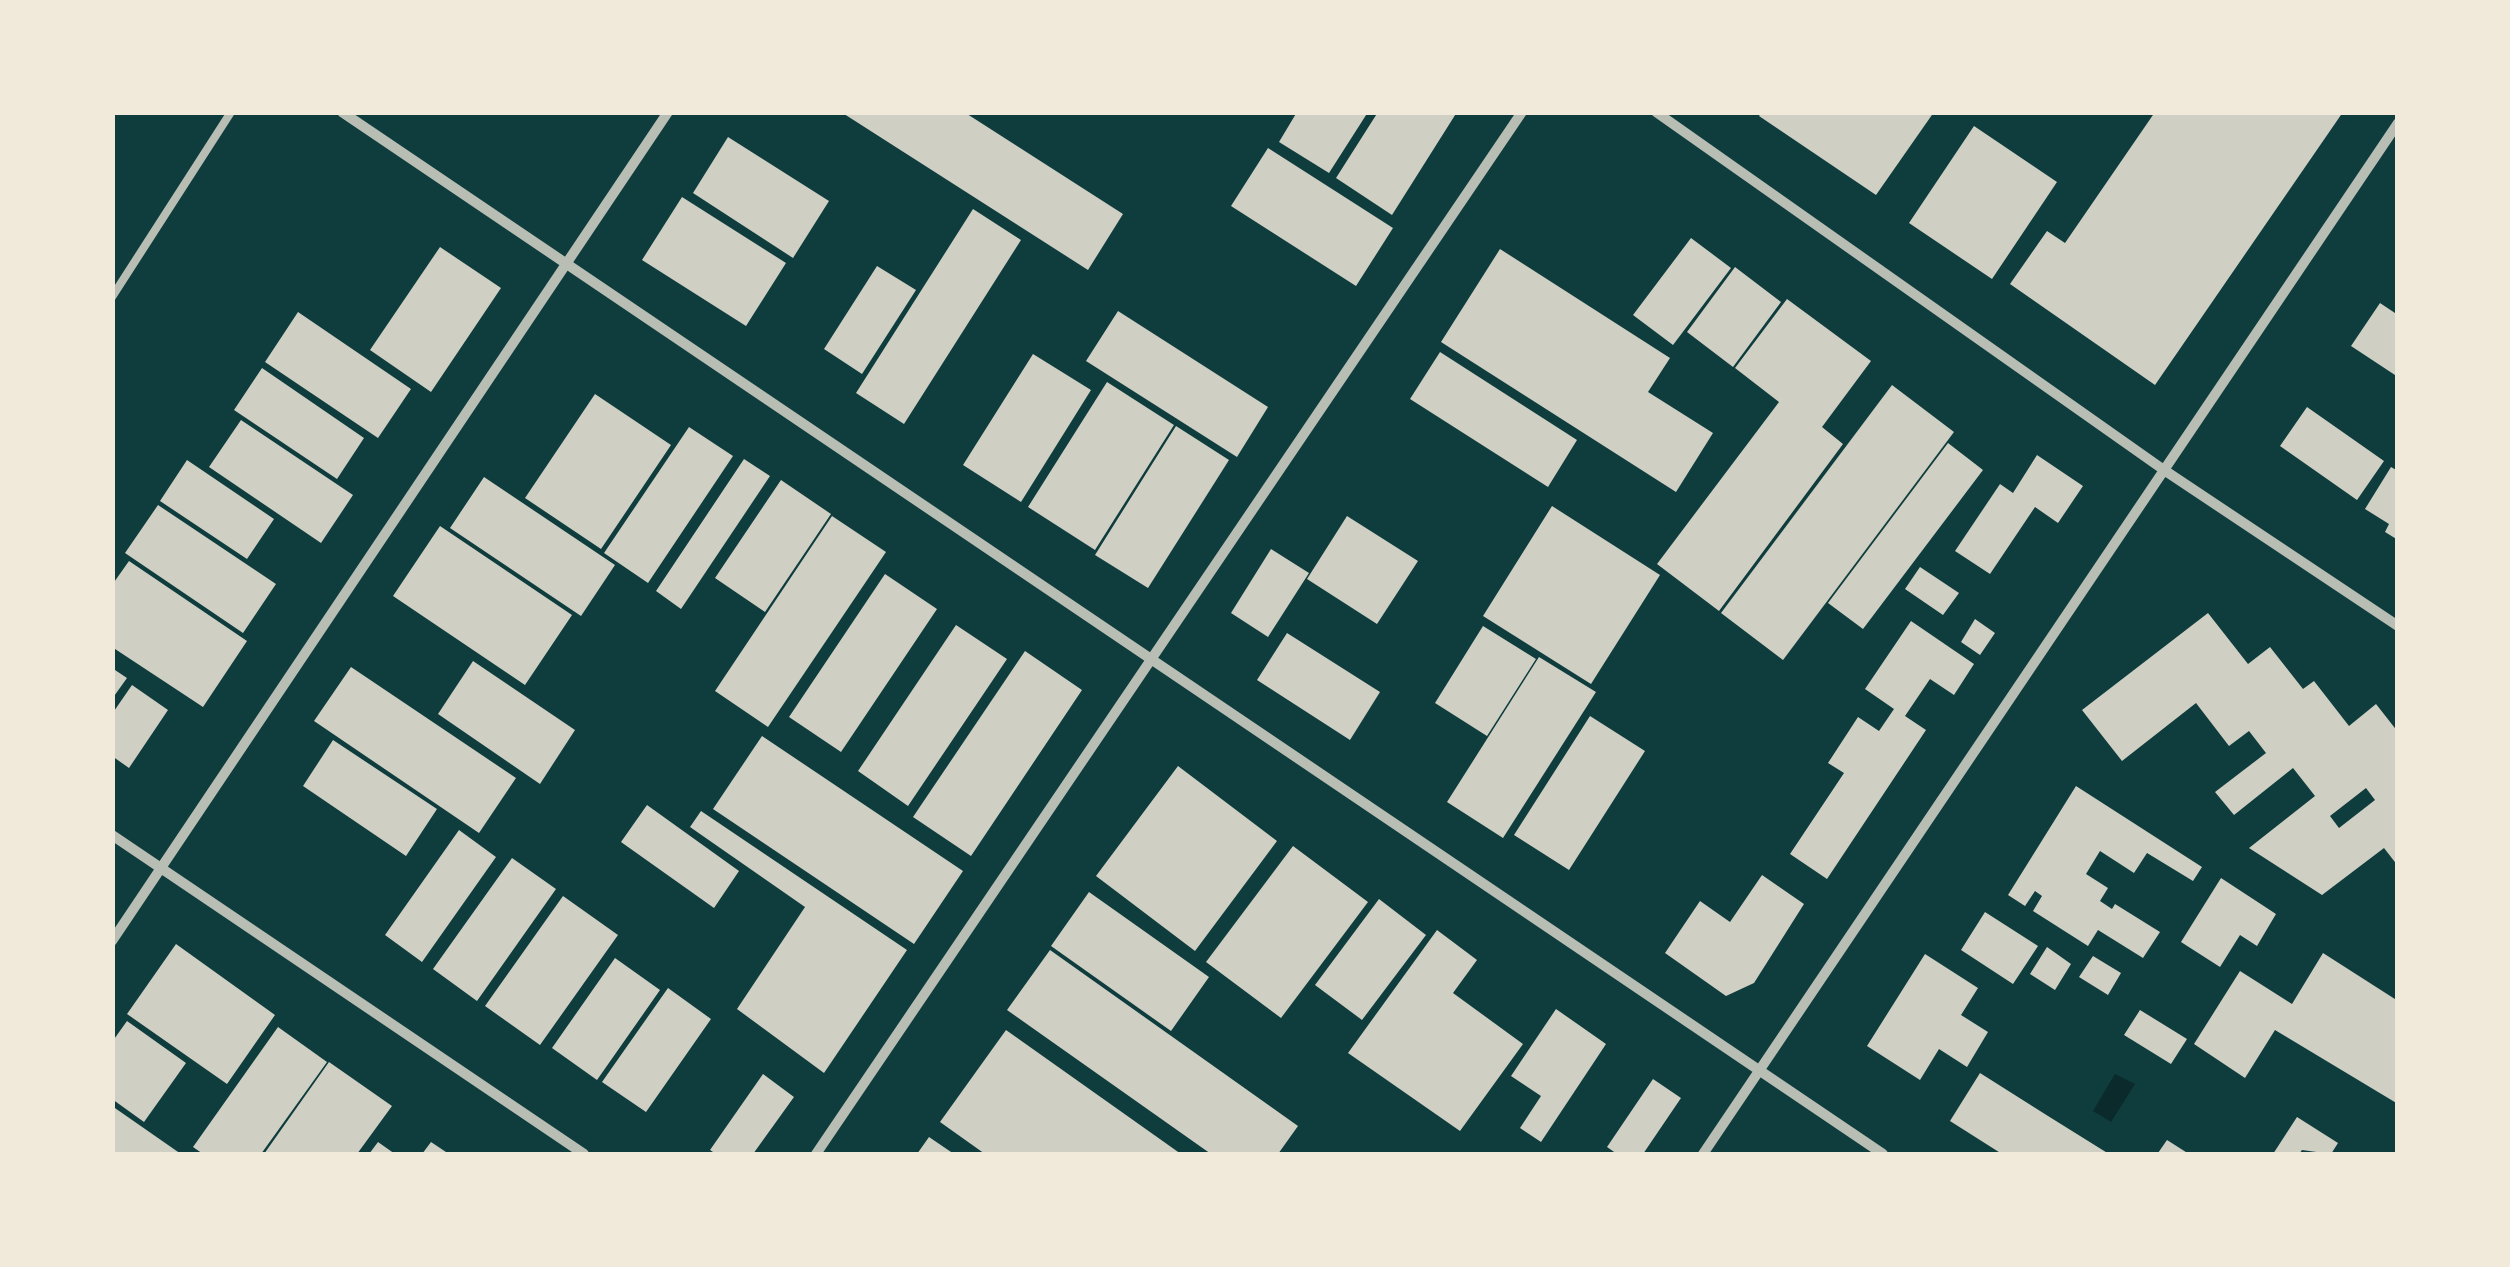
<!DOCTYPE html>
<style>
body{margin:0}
#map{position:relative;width:2510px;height:1267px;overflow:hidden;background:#0f3d3e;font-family:Mulish,sans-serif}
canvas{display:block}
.frame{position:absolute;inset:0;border:115px solid #f1e9da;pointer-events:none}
</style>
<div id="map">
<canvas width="2510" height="1267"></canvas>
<div class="frame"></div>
</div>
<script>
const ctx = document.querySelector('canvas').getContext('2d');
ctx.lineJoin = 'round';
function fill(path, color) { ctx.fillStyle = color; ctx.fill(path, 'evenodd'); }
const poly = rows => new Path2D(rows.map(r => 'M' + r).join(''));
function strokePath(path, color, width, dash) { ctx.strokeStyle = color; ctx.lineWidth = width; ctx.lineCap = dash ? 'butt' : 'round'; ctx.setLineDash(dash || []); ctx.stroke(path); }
fill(poly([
 [2115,1074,2135,1084,2111,1122,2093,1111]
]), '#0a2a2b');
fill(poly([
 [841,112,964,112,1123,214,1088,270],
 [1297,112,1368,112,1329,173,1279,142],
 [1378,112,1457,112,1392,215,1336,178],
 [1762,112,1934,112,1876,195,1759,116],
 [2155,112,2343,112,2155,385,2010,284,2047,231,2065,243],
 [1974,126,2057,182,1992,279,1909,223],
 [728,137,829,201,793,258,693,193],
 [1268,148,1393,228,1356,286,1231,206],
 [682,197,786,263,746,326,642,260],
 [973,209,1021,240,904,424,856,393],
 [1691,238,1731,268,1673,345,1633,315],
 [440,247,501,288,431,392,370,350],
 [1500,249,1670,358,1648,392,1713,433,1676,492,1441,342],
 [877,266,916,290,862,374,824,349],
 [1735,267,1781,302,1733,367,1687,332],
 [1787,299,1871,361,1822,427,1843,444,1719,611,1657,564,1779,402,1735,368],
 [2380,303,2398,315,2398,377,2351,346],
 [1118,311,1268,407,1237,457,1086,361],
 [298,312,411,389,378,438,265,362],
 [1440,352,1577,440,1548,487,1410,399],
 [1033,354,1091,390,1021,502,963,465],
 [262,368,364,438,337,479,234,410],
 [1107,382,1174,425,1095,550,1028,507],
 [1892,385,1954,432,1783,660,1721,613],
 [595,394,671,445,601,549,525,498],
 [2307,407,2384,461,2357,500,2280,446],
 [241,420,353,495,321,543,209,467],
 [1176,426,1229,460,1148,588,1095,555],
 [689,427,733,456,648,583,604,553],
 [1948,443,1983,470,1863,629,1828,603],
 [2037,455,2083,486,2058,523,2035,507,1990,574,1955,551,2000,484,2013,493],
 [744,459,770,476,681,609,656,591],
 [187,460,274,519,247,559,160,501],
 [2391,467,2398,471,2398,540,2385,532,2389,524,2365,509],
 [484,477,615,565,581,616,450,528],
 [781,480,831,514,765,612,715,578],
 [158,505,276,584,243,633,125,553],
 [1552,506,1660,575,1591,684,1483,616],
 [832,516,886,552,768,727,715,691],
 [1347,516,1418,561,1377,624,1307,579],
 [440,526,572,615,525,685,393,596],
 [1271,549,1309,573,1268,637,1231,613],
 [129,561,247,641,203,707,112,647,112,585],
 [1920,567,1959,593,1943,615,1905,589],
 [885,574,937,609,841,752,789,717],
 [2208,613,2248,664,2270,647,2303,689,2314,681,2349,726,2376,704,2398,732,2398,866,2384,848,2322,895,2249,848,2315,796,2293,768,2234,815,2215,792,2266,753,2249,731,2229,746,2196,703,2122,761,2082,710],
 [2366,788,2375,800,2339,828,2330,816],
 [1975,619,1995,633,1980,655,1961,642],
 [1911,621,1974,664,1954,695,1930,679,1905,716,1926,730,1827,879,1790,854,1844,773,1828,763,1858,717,1879,731,1894,709,1865,689],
 [956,625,1007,659,908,806,858,771],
 [1483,626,1536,659,1487,736,1435,703],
 [1287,633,1380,692,1350,740,1257,680],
 [1025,651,1082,690,971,856,913,817],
 [1539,657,1596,692,1503,838,1447,802],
 [473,661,575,730,540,784,438,714],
 [351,667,516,778,479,833,314,721],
 [112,668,127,678,112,699],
 [132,685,168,710,129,768,112,756,112,714],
 [1590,716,1645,751,1569,870,1514,835],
 [762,736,963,871,914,944,713,809],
 [333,740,437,809,406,856,303,786],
 [1178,766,1277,841,1195,951,1096,876],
 [2076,786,2202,867,2193,881,2147,853,2134,873,2100,851,2086,874,2108,888,2100,901,2112,909,2115,904,2160,932,2143,958,2098,930,2088,946,2033,911,2042,896,2035,891,2025,906,2008,895],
 [647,805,739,871,714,908,621,842],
 [701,811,907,950,824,1073,737,1009,805,907,690,827],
 [459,830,496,857,422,962,385,935],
 [1293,846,1368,902,1281,1018,1206,962],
 [512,858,556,889,477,1001,433,969],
 [1762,875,1804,904,1754,983,1726,996,1665,953,1700,901,1730,922],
 [2221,878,2276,914,2257,946,2240,935,2220,967,2181,942],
 [1089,892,1209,977,1171,1031,1051,946],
 [563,896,618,935,540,1045,485,1006],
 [1379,899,1426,935,1362,1020,1315,985],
 [1985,912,2038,946,2013,984,1961,950],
 [1437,930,1477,960,1453,993,1523,1044,1460,1131,1348,1053],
 [176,944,275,1015,227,1084,127,1014],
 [2047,947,2071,964,2055,990,2030,974],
 [1050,950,1298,1126,1278,1154,1211,1154,1007,1010],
 [2323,953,2398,1001,2398,1104,2275,1030,2245,1078,2194,1044,2240,971,2292,1004],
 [1925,954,1978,988,1961,1015,1988,1032,1967,1067,1939,1049,1920,1080,1867,1046],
 [2093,956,2121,973,2108,995,2079,977],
 [615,958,660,990,597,1080,552,1048],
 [668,988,711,1019,646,1112,602,1082],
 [1556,1009,1606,1044,1541,1142,1520,1128,1541,1096,1511,1076],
 [2140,1010,2187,1039,2171,1064,2124,1035],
 [127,1021,186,1063,144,1122,112,1099,112,1042],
 [278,1027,327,1062,261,1154,203,1154,193,1147],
 [1006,1030,1181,1154,985,1154,940,1122],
 [329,1062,392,1106,357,1154,264,1154],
 [1980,1073,2048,1116,2109,1154,2002,1154,1950,1121],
 [763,1074,794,1097,753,1154,716,1154,710,1150],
 [1653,1079,1681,1098,1643,1154,1617,1154,1607,1147],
 [112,1106,181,1154,112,1154],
 [2297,1117,2338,1143,2331,1154,2302,1150,2299,1154,2273,1154],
 [929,1137,954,1154,917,1154],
 [2167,1140,2189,1154,2158,1153],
 [378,1142,395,1154,369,1154],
 [431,1142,449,1154,422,1154]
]), '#cfcfc3');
strokePath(poly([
 [112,297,231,112]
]), '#b8beb3', 8);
strokePath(poly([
 [342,112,1883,1154],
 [1656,112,2164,470,2398,626],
 [112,835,584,1154],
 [112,941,668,112],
 [816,1154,1522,112],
 [1703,1154,2398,123]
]), '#b8beb3', 10);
</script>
